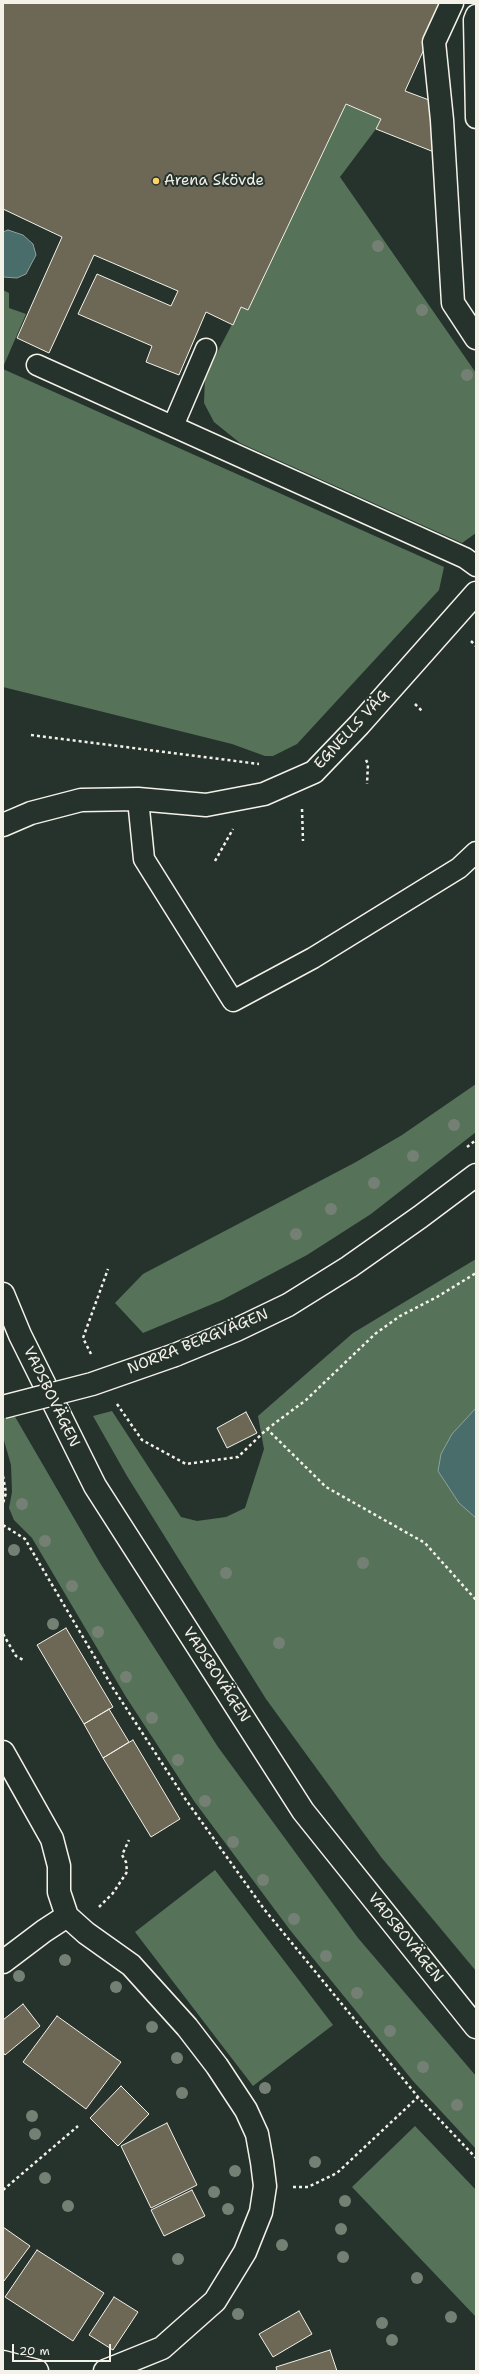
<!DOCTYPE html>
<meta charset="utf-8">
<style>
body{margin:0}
#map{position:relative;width:479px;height:2374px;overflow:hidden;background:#26332d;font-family:"Shantell Sans",sans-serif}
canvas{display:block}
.frame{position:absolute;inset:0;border:4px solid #f4f1e8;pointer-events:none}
.scale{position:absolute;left:12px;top:2344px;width:99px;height:18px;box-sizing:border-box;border:2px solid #f4f1e8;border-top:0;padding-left:5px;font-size:12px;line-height:14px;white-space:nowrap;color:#f4f1e8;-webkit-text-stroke:3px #26332d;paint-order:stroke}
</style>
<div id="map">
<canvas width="479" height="2374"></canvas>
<div class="frame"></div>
<div class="scale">20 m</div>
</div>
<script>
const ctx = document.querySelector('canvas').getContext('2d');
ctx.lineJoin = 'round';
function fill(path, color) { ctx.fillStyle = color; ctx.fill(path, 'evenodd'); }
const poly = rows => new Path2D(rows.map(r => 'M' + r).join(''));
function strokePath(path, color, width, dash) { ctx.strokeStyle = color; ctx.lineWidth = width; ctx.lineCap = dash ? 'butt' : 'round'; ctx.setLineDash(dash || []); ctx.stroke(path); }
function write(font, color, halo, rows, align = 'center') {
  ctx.font = font + ' "Shantell Sans",sans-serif'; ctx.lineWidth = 4; ctx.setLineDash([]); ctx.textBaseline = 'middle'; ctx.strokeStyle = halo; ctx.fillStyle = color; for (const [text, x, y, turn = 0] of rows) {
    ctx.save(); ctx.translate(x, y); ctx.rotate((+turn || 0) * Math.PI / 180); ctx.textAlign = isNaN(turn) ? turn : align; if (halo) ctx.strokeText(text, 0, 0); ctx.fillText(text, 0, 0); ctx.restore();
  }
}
fill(poly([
 [346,104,381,119,376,129,340,177,476,373,476,533,462,543,240,443,214,422,204,403,205,376,241,307,248,310],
 [3,290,9,293,9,308,26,314,3,367],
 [3,369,444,567,439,590,297,744,273,756,265,756,232,744,3,687],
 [476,1084,476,1132,371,1214,307,1255,222,1300,143,1333,115,1303,143,1274,356,1162,402,1135],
 [476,1259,476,1971,381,1857,266,1699,127,1476,93,1416,112,1411,181,1517,197,1521,226,1517,245,1508,264,1449,258,1416,353,1333],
 [3,1396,100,1563,218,1747,358,1938,476,2076,476,2149,413,2081,290,1930,194,1801,126,1697,32,1538,14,1520,9,1508,12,1492,11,1465,3,1437],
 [215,1870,333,2025,253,2086,135,1932],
 [415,2126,476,2190,476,2317,352,2187]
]), '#56735a');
const water = poly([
 [8,230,23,235,33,244,36,255,26,274,17,278,3,277,3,232,8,230],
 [476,1408,476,1518,459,1503,438,1471,441,1454,452,1434,476,1408]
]);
fill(water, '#486d6b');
strokePath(water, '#8da29d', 1);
const building = poly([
 [3,3,445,3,405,91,429,100,434,152,376,129,381,119,346,104,248,310,241,307,233,325,206,312,179,375,146,362,152,346,78,314,97,274,171,306,178,291,94,255,49,353,17,338,62,237,3,209,3,3],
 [246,1412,257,1433,227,1448,217,1428,246,1412],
 [66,1628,113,1707,84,1724,37,1645,66,1628],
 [109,1709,129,1742,103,1758,84,1724,109,1709],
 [133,1740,180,1819,151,1837,103,1758,133,1740],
 [23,2004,40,2026,5,2055,3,2052,3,2020,23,2004],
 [57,2016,121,2062,86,2109,23,2062,57,2016],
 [121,2086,149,2114,118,2146,90,2118,121,2086],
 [167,2123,197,2185,151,2208,121,2146,167,2123],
 [192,2190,205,2216,164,2236,151,2210,192,2190],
 [3,2227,30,2246,4,2281,3,2281,3,2227],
 [37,2250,104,2293,73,2341,5,2297,37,2250],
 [114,2297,138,2312,113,2350,89,2335,114,2297],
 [299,2311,312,2334,273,2357,259,2334,299,2311],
 [330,2350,337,2371,277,2371,276,2367,330,2350]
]);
fill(building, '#6c6855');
strokePath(building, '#f4f1e8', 1);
const lane = poly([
 [476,15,474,20,476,118],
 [37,365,465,558,476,566],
 [173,426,206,349],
 [138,799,144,859,233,1001,313,958,459,868,476,852]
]);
const street = poly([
 [452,3,434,42,442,120,453,303,476,338],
 [3,825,31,813,81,800,138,799,206,805,264,794,314,772,359,725,476,593],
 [3,1752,52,1839,59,1866,59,1892,67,1916,86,1933,131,1965,187,2027,217,2066,246,2110,257,2134,262,2162,265,2186,261,2212,245,2252,215,2301,162,2348,105,2371],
 [3,1962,44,1931,67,1916],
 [3,2362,37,2371]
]);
const secondary = poly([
 [3,1294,20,1335,95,1486,303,1811,476,2027],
 [175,1355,236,1330,288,1305,349,1267,420,1217,476,1175]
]);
strokePath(lane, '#f4f1e8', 23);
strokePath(street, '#f4f1e8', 25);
strokePath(secondary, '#f4f1e8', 25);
strokePath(poly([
 [471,641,476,646],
 [415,704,423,712],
 [31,735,259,764],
 [366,760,368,764,367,784],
 [302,809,303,841],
 [215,861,233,829],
 [467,1147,476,1140],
 [91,1354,83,1338,108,1269],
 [117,1404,142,1440,186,1464,238,1457,267,1429,326,1487,425,1543,476,1600],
 [267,1429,306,1400,375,1334,400,1316,437,1297,476,1273],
 [3,1476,6,1493,3,1503],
 [3,1525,25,1539,113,1688,186,1800,264,1909,418,2097,476,2158],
 [3,1634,16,1656,23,1660],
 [99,1907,113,1893,127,1872,126,1862,122,1855,129,1840],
 [293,2187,308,2187,337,2173,418,2097],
 [3,2190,78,2126]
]), '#f4f1e8', 2.5, [3, 3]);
strokePath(lane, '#26332d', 20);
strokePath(street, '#26332d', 22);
strokePath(secondary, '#26332d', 22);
const secondaryBridge = poly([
 [3,1407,92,1384,175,1355]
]);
strokePath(secondaryBridge, '#f4f1e8', 25, []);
strokePath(secondaryBridge, '#26332d', 22);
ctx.fillStyle = '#758074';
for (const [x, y] of [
 [378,246],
 [422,310],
 [467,375],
 [454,1125],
 [413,1156],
 [374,1183],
 [331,1209],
 [296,1234],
 [22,1504],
 [45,1541],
 [14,1550],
 [363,1563],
 [226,1573],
 [72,1586],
 [53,1624],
 [98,1632],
 [279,1643],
 [126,1677],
 [152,1718],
 [178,1760],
 [205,1801],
 [233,1842],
 [263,1880],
 [294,1919],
 [326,1956],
 [65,1960],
 [19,1976],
 [116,1987],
 [357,1993],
 [152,2027],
 [390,2031],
 [177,2058],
 [423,2067],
 [265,2088],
 [182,2093],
 [457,2105],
 [32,2116],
 [35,2134],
 [315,2162],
 [235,2171],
 [45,2178],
 [214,2192],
 [345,2201],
 [68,2206],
 [228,2209],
 [341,2229],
 [282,2245],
 [343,2257],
 [178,2259],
 [417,2278],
 [238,2314],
 [451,2317],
 [382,2323],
 [392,2340]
]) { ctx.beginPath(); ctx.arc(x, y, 6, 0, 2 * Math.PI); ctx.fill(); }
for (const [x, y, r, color] of [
 [156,181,4,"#ffd166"]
]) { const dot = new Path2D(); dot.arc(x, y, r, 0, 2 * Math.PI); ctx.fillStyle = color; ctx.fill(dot); strokePath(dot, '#26332d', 1.5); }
write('15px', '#f4f1e8', '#26332d', [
 ["Arena Skövde",164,181]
], 'left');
write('15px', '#f4f1e8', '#26332d', [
 ["EGNELLS VÄG",352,730,-47],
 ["NORRA BERGVÄGEN",198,1342,-22],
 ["VADSBOVÄGEN",51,1397,64],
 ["VADSBOVÄGEN",216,1675,57],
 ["VADSBOVÄGEN",405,1938,51]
]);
</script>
